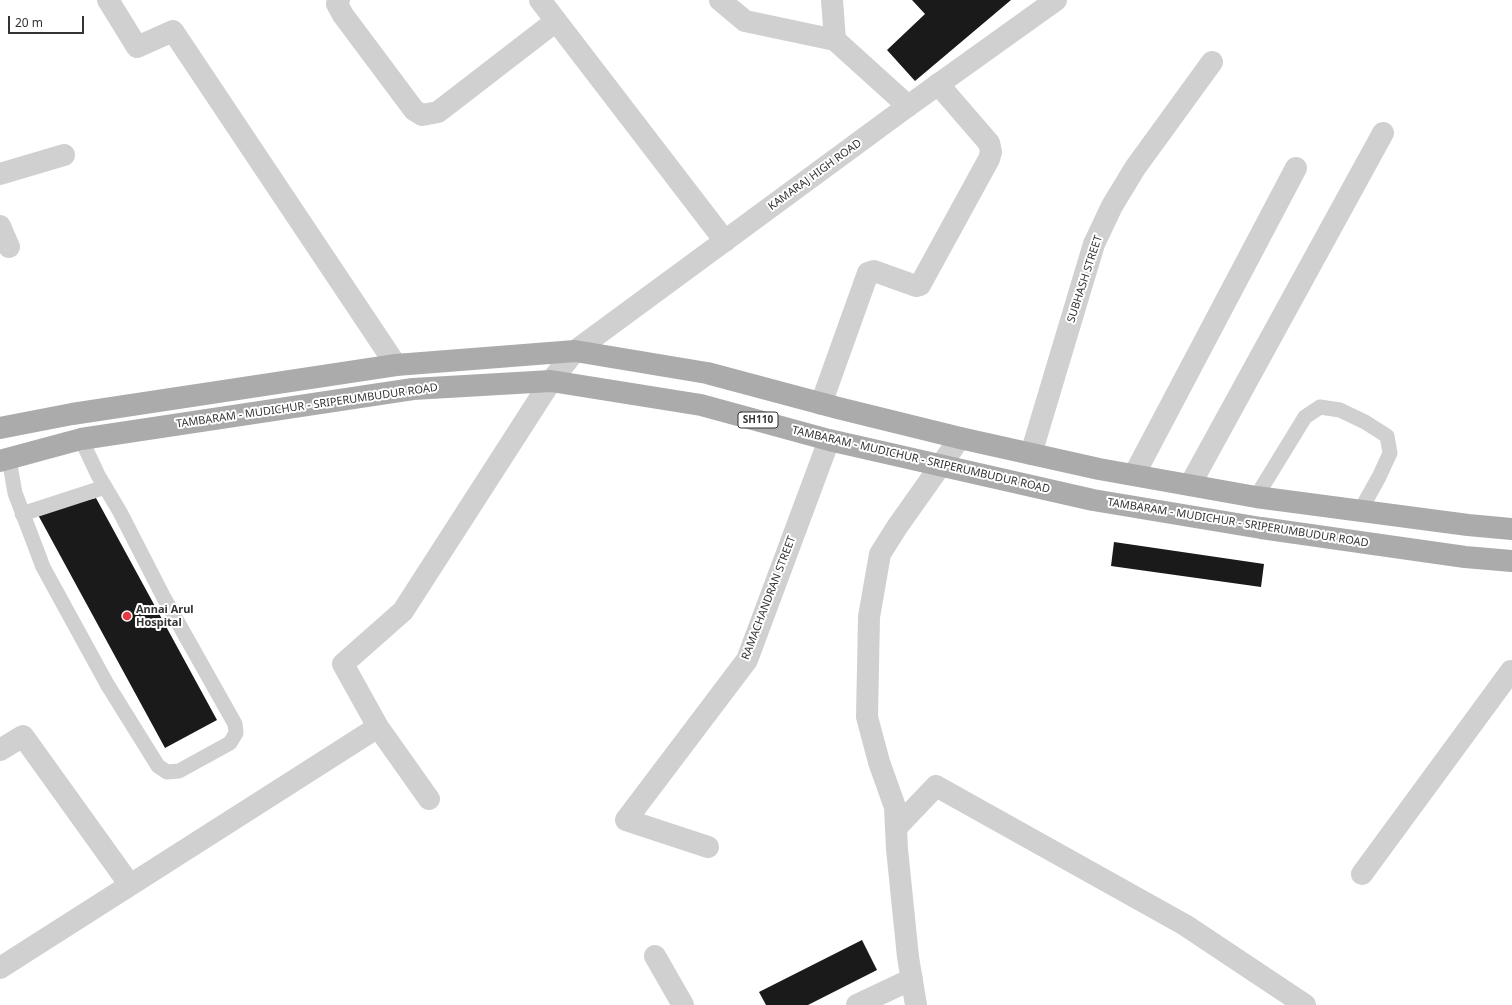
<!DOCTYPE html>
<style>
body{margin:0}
#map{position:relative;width:1512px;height:1005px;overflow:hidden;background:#fff;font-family:"Noto Sans",sans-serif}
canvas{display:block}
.scale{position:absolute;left:8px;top:16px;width:76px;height:18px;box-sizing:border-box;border:2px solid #333;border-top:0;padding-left:5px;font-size:12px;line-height:14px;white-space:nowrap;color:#333;-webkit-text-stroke:3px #fff;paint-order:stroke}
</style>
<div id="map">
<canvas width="1512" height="1005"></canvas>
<div class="scale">20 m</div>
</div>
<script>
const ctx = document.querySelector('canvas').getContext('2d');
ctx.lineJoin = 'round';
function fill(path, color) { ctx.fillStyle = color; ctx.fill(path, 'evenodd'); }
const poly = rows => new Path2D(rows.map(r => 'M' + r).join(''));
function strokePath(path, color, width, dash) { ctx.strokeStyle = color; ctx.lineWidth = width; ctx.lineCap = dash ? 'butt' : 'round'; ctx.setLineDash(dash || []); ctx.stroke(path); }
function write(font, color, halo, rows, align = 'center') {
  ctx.font = font + ' "Noto Sans",sans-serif'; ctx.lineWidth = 4; ctx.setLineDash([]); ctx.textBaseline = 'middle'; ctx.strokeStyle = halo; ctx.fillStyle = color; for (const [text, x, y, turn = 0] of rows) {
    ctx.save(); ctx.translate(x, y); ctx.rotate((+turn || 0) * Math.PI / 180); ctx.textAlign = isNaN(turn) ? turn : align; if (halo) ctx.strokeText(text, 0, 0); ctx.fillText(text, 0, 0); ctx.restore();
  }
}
fill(poly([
 [912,0,1011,0,915,81,887,50,925,14],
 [96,498,217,720,165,748,37,513],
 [1114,542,1264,564,1261,587,1111,566],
 [862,940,877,970,808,1005,766,1005,759,992]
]), '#1a1a1a');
strokePath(poly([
 [9,459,15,493,43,567,107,684,158,766,167,772,179,771,230,743,236,733,235,724,163,596,120,512,98,475,81,439],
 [1256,497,1305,417,1320,407,1340,410,1365,422,1387,436,1390,453,1379,477,1360,511],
 [22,514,105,487]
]), '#d0d0d0', 15);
strokePath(poly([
 [108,0,137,47,173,31,396,365],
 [339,0,337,4,343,15,414,110,422,115,438,112,556,21],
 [540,0,725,241],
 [720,0,745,21,835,40],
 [832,0,835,40,908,106],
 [0,174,64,155],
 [0,226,9,247],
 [821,404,868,273,874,271,916,286,920,285,989,159,991,152,989,143,938,84],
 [1031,454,1094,244,1112,206,1135,168,1212,62],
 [1134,475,1296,168],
 [1190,485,1383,133],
 [0,750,23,736,130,885],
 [429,799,378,727,343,664,403,611,551,381],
 [896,828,936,786,1185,925,1305,1005],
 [708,847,626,820,747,660,829,440],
 [1362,874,1511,671,1512,671],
 [655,956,683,1005],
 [0,968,378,727],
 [857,1005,912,979],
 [916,1005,908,957,897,849,895,807,879,762,867,717,869,617,880,554,897,527,960,438]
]), '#d0d0d0', 22);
strokePath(poly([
 [551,381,575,351,908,106,1056,0]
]), '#d0d0d0', 22);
strokePath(poly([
 [0,428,72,414,396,365,575,351,707,373,838,408,960,438,1099,469,1256,497,1468,525,1512,529],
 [0,461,81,439,413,389,551,381,701,405,829,440,1093,500,1261,528,1465,557,1512,561]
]), '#ababab', 22);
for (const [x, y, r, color] of [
 [127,616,5,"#e63946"]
]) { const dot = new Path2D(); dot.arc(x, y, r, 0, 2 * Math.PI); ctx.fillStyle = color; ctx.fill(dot); strokePath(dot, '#fff', 1.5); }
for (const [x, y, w] of [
 [758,420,40]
]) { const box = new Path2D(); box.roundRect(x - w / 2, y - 8, w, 16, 3); ctx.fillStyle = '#fff'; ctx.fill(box); strokePath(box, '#333', 1); }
write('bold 10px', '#333', null, [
 ["SH110",758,420]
]);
write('11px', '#333', '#fff', [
 ["KAMARAJ HIGH ROAD",815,175,-36],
 ["SUBHASH STREET",1085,279,-72],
 ["TAMBARAM - MUDICHUR - SRIPERUMBUDUR ROAD",307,406,-8],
 ["TAMBARAM - MUDICHUR - SRIPERUMBUDUR ROAD",921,460,13],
 ["TAMBARAM - MUDICHUR - SRIPERUMBUDUR ROAD",1238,523,9],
 ["RAMACHANDRAN STREET",769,598,-69]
]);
write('bold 11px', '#333', '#fff', [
 ["Annai Arul",136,610],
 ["Hospital",136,623]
], 'left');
</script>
